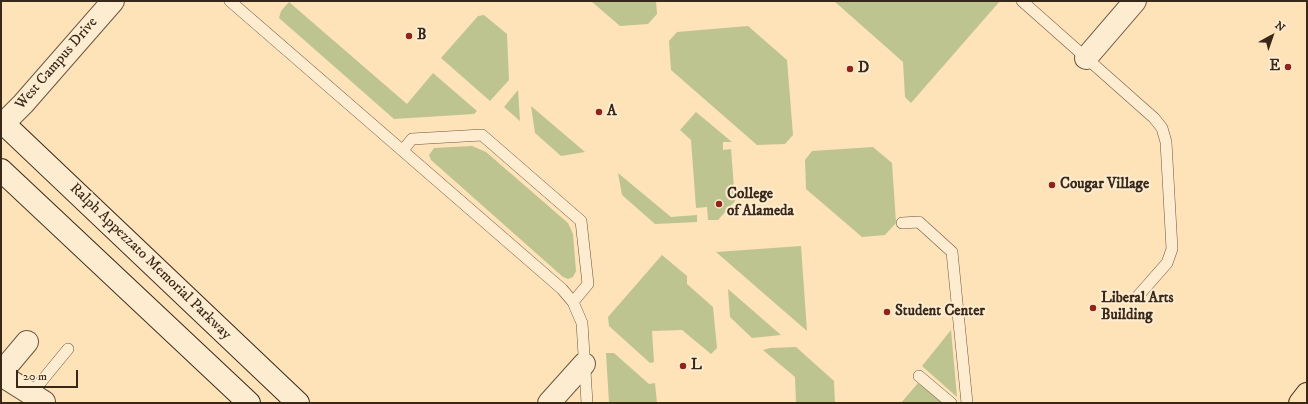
<!DOCTYPE html>
<style>
body{margin:0}
#map{position:relative;width:1308px;height:404px;overflow:hidden;background:#fee2b8;font-family:"IM FELL DW Pica",serif}
canvas{display:block}
.frame{position:absolute;inset:0;border:2px solid #382819;pointer-events:none}
.north{position:absolute;left:1252px;top:16px;width:40px;height:40px;-webkit-text-stroke:3px #feecd1;paint-order:stroke;rotate:40deg;font-size:11px;font-weight:700;line-height:16px;text-align:center;color:#382819}
.north::after{content:'';display:block;margin:auto;width:14px;height:18px;background:#382819;clip-path:polygon(50% 0,100% 100%,50% 72%,0 100%)}
.scale{position:absolute;left:16px;top:370px;width:62px;height:18px;box-sizing:border-box;border:2px solid #382819;border-top:0;padding-left:5px;font-size:12px;line-height:14px;white-space:nowrap;color:#382819;-webkit-text-stroke:3px #feecd1;paint-order:stroke}
</style>
<div id="map">
<canvas width="1308" height="404"></canvas>
<div class="frame"></div>
<div class="north">N</div>
<div class="scale">20 m</div>
</div>
<script>
const ctx = document.querySelector('canvas').getContext('2d');
ctx.lineJoin = 'round';
function fill(path, color) { ctx.fillStyle = color; ctx.fill(path, 'evenodd'); }
const poly = rows => new Path2D(rows.map(r => 'M' + r).join(''));
function strokePath(path, color, width, dash) { ctx.strokeStyle = color; ctx.lineWidth = width; ctx.lineCap = dash ? 'butt' : 'round'; ctx.setLineDash(dash || []); ctx.stroke(path); }
function write(font, color, halo, rows, align = 'center') {
  ctx.font = font + ' "IM FELL DW Pica",serif'; ctx.lineWidth = 4; ctx.setLineDash([]); ctx.textBaseline = 'middle'; ctx.strokeStyle = halo; ctx.fillStyle = color; for (const [text, x, y, turn = 0] of rows) {
    ctx.save(); ctx.translate(x, y); ctx.rotate((+turn || 0) * Math.PI / 180); ctx.textAlign = isNaN(turn) ? turn : align; if (halo) ctx.strokeText(text, 0, 0); ctx.fillText(text, 0, 0); ctx.restore();
  }
}
fill(poly([
 [591,1,656,1,657,14,648,24,620,26],
 [834,1,1000,1,911,103,905,97,903,62],
 [289,2,407,104,433,73,477,111,474,114,394,119,279,18,281,11],
 [484,15,507,34,509,80,490,101,441,58,478,16],
 [748,26,787,60,793,135,785,144,757,145,671,70,669,41,677,32],
 [518,90,520,121,504,107],
 [531,106,585,152,561,156,535,133],
 [696,112,732,142,723,142,723,150,731,149,735,201,718,220,708,220,707,207,696,208,691,140,680,130],
 [472,146,486,152,568,223,573,234,576,271,573,277,568,279,563,277,431,160,429,155,434,148],
 [873,147,892,163,896,223,885,235,862,237,806,189,805,160,812,151],
 [618,173,671,217,697,215,697,222,655,224,622,195],
 [801,246,807,331,716,252],
 [662,255,687,276,687,284,713,307,717,348,711,354,682,330,652,331,654,362,650,363,609,326,608,317],
 [728,289,781,335,752,338,730,317],
 [951,330,957,397,922,366],
 [796,347,834,381,835,403,796,403,795,377,763,350,770,348],
 [606,353,614,353,649,384,655,383,657,403,609,403],
 [918,383,943,403,901,403]
]), '#bec490');
const lane = poly([
 [230,1,562,289,573,302,582,323,587,403],
 [1022,1,1154,118,1162,128,1166,142,1172,249,1167,263,1138,296],
 [403,150,412,139,482,135,581,221,588,284,573,302],
 [902,223,919,222,952,252,967,403],
 [919,376,951,403],
 [31,394,68,349]
]);
const street = poly([
 [1086,58,1135,1],
 [1,126,23,104,113,1],
 [1,373,27,342],
 [1,375,44,402],
 [549,403,584,364]
]);
const secondary = poly([
 [1,121,298,403],
 [1,170,249,403]
]);
const primary = poly([
 [1300,403,1307,394]
]);
strokePath(lane, '#6a5641', 12);
strokePath(street, '#6a5641', 24);
strokePath(secondary, '#382819', 24);
strokePath(primary, '#382819', 24);
strokePath(lane, '#feecd1', 11);
strokePath(street, '#feecd1', 22);
strokePath(secondary, '#feecd1', 22);
strokePath(primary, '#fee2b8', 22);
for (const [x, y, r, color] of [
 [409,36,4,"#8f2418"],
 [1288,67,4,"#8f2418"],
 [850,69,4,"#8f2418"],
 [599,112,4,"#8f2418"],
 [1052,185,4,"#8f2418"],
 [719,204,4,"#8f2418"],
 [1093,308,4,"#8f2418"],
 [887,312,4,"#8f2418"],
 [683,366,4,"#8f2418"]
]) { const dot = new Path2D(); dot.arc(x, y, r, 0, 2 * Math.PI); ctx.fillStyle = color; ctx.fill(dot); strokePath(dot, '#feecd1', 1.5); }
write('bold 15px', '#382819', '#feecd1', [
 ["B",417,36],
 ["E",1280,67,"right"],
 ["D",858,69],
 ["A",607,112],
 ["Cougar Village",1060,185],
 ["College",727,195],
 ["of Alameda",727,212],
 ["Liberal Arts",1101,299],
 ["Building",1101,316],
 ["Student Center",895,312],
 ["L",691,366]
], 'left');
write('15px', '#382819', '#feecd1', [
 ["West Campus Drive",57,64,-49],
 ["Ralph Appezzato Memorial Parkway",150,262,44]
]);
</script>
